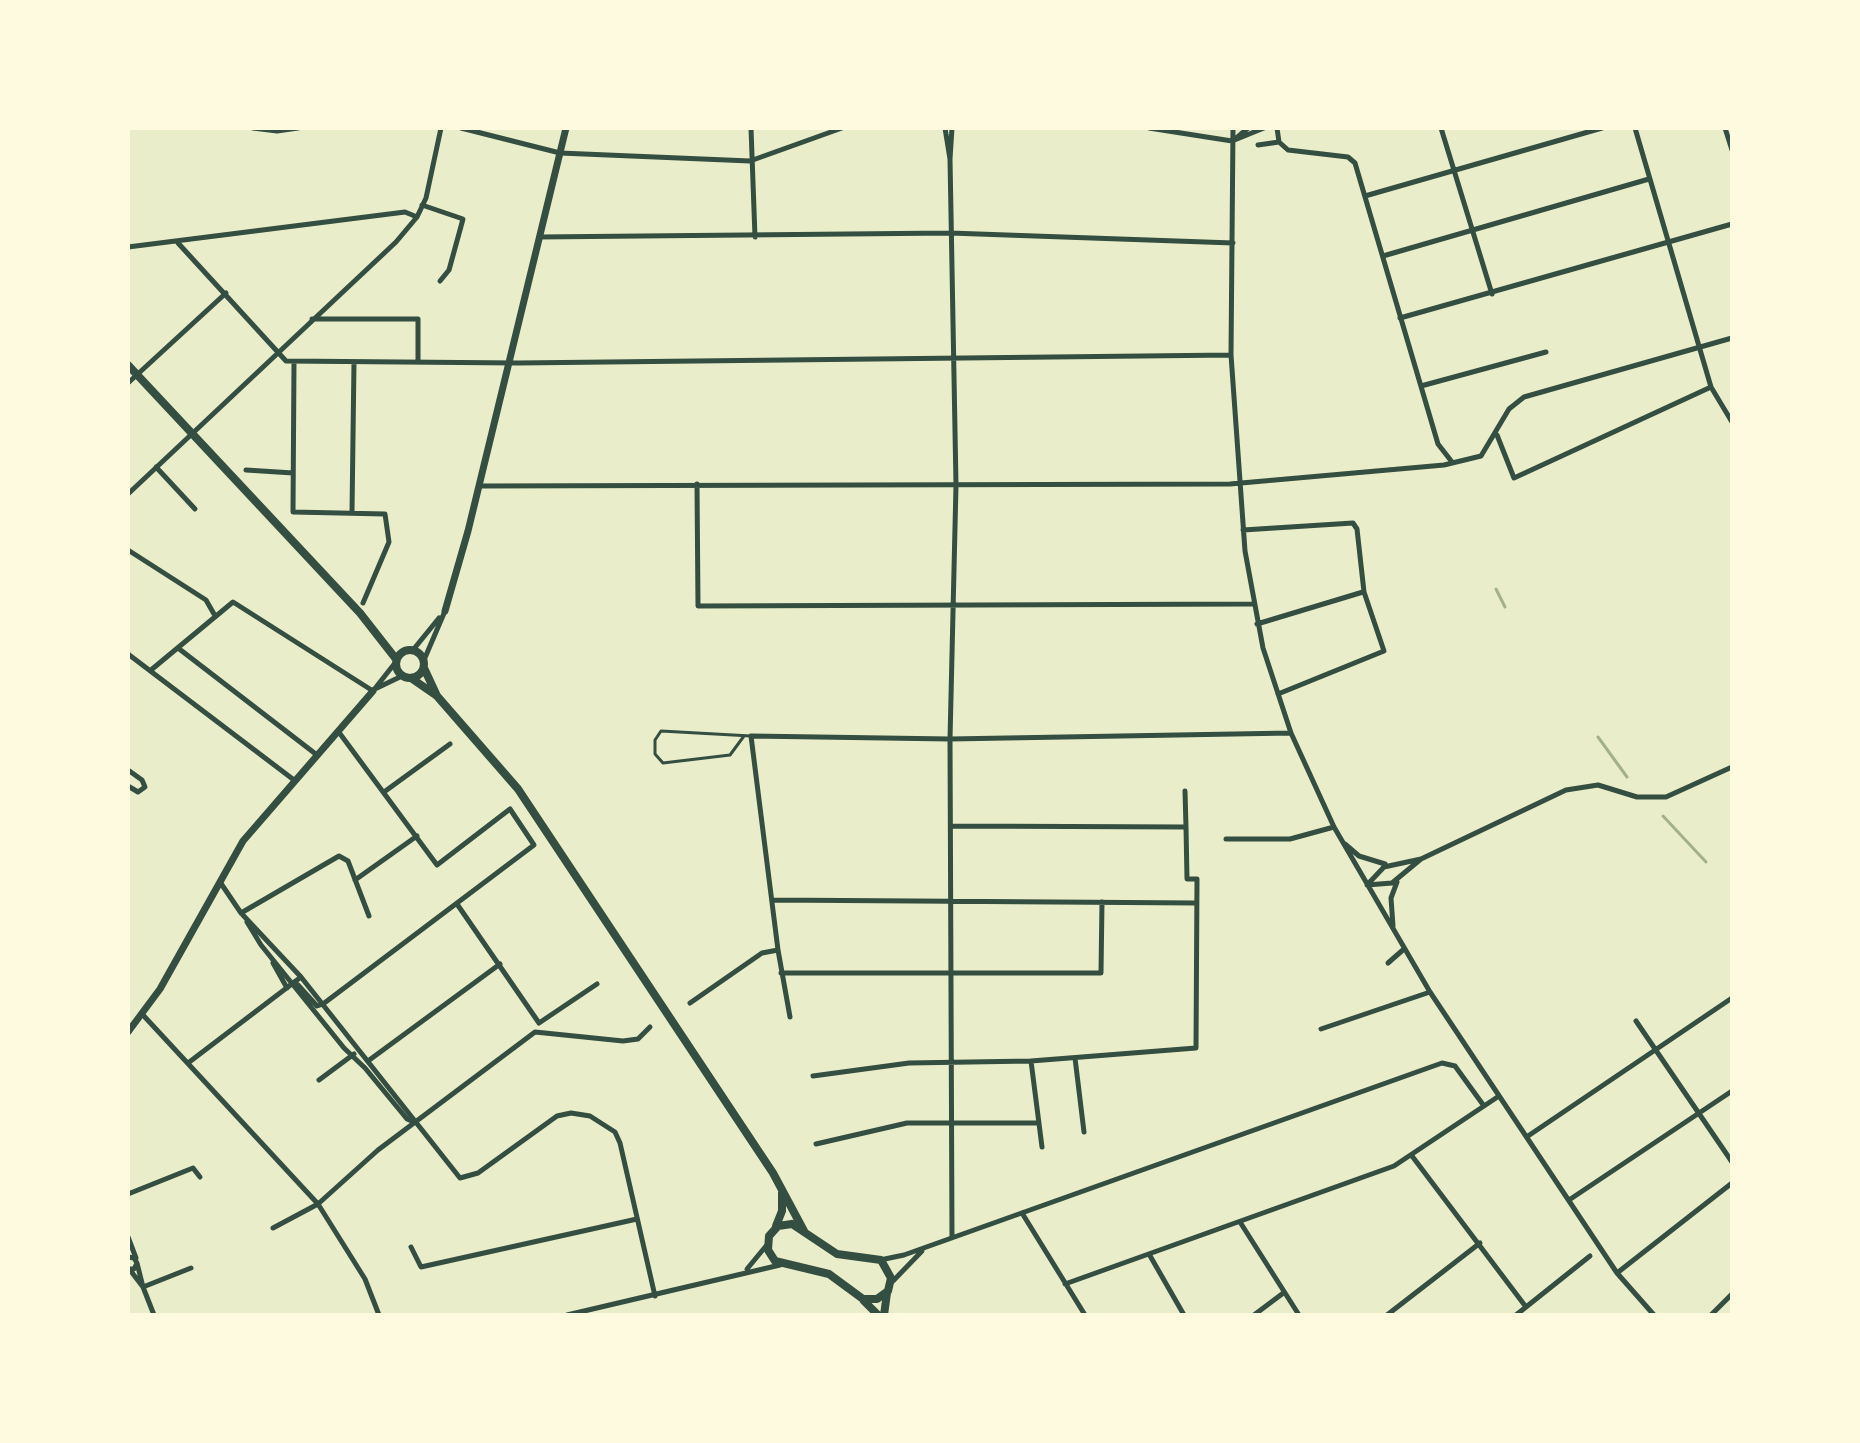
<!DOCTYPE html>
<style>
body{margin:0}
#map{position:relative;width:1860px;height:1443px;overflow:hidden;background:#e9edc9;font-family:"Source Sans 3",sans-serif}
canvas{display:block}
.frame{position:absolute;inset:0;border:130px solid #fefae0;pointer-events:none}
</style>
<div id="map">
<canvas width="1860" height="1443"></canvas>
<div class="frame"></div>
</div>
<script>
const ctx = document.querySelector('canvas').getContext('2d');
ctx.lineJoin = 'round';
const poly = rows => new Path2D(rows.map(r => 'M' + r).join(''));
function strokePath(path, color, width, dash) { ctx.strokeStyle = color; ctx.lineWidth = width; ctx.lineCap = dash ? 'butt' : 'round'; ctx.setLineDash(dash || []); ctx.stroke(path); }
strokePath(poly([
 [1496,589,1505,607],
 [1598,737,1627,777],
 [1663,816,1706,862]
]), '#a3b18a', 3);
strokePath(poly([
 [744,736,730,755,663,763,655,754,655,740,661,731,751,736]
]), '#344e41', 3);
strokePath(poly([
 [253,128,277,131,298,128],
 [461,128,560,153,750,161,842,128],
 [751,128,755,237],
 [945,128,950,159,952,128],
 [1149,128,1232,141,1264,128],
 [1233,128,1231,355,1245,551,1263,648,1291,733,1334,827,1430,992,1617,1273,1654,1315],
 [1277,128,1279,142],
 [1441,128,1492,294],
 [1635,128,1711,387,1732,422],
 [1725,128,1732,150],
 [1233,141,1248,128],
 [1279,142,1288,150,1348,157,1355,163,1438,444,1452,462],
 [1258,145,1279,142],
 [950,159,956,485,950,739,952,1236],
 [1365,196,1602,128],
 [422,205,463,219,449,270,440,281],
 [539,237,950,233,1233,243],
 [178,243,286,361,518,363,1231,355],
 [128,247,405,212,417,217],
 [1383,256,1649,179],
 [1400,318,1732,224],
 [312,319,418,319,418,360],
 [294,362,293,512,385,514,389,542,363,603],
 [128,383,226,293],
 [1421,386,1546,352],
 [1497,435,1514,478,1711,387],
 [156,467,195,509],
 [246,470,293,473],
 [697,484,698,606,1252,604],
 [479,486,1230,484,1444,465,1481,456,1509,409,1524,397,1732,338],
 [128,494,396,242,417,217,426,198,441,128],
 [352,512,354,362],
 [1243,530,1353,523,1357,529,1364,592,1384,651,1278,694],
 [128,550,206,600,214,614],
 [1257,624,1363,592],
 [178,648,317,755],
 [413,650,439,618],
 [128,654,294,780],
 [424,660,445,611],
 [151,670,233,602,373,691],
 [377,688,402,676],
 [373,691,395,663],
 [128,770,142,780,145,787,138,792,128,786],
 [1185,791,1186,827],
 [384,792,450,744],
 [1226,839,1290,839,1334,827],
 [1345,844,1359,856,1385,864],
 [1421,859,1392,883,1367,885,1384,867,1421,859,1566,790,1598,785,1637,797,1666,797,1732,767],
 [355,880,417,836],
 [220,882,241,913],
 [772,900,1196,903],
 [457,904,539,1023],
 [241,913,301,977,460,1178,478,1173,557,1116,571,1113,590,1116,615,1132,620,1143,655,1296],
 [241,913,339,856,348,861,369,916],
 [247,922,261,945,344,1048,365,1068,407,1119,414,1122],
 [1393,926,1391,898,1397,882],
 [273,963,287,988],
 [1388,963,1404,949],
 [781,973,1101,973,1102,902],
 [298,985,317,1006,323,1004],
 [690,1003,762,953,778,950],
 [323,1004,534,845,510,809,437,865,338,731],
 [143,1015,318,1204,365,1279,379,1315],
 [790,1017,778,950,751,736,950,739,1291,733],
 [1636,1021,1732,1162],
 [539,1023,597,984],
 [1321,1029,1430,992],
 [1075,1058,1084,1132],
 [368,1061,500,964],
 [1031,1061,1042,1147],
 [188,1063,301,977],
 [813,1076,909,1063,1031,1061,1196,1048,1197,879,1187,879,1186,827,951,826],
 [319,1080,354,1054],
 [1528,1136,1732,998],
 [816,1144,907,1123,1039,1123],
 [1412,1156,1526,1307],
 [128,1194,193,1168,200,1177],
 [1569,1200,1732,1091],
 [1022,1213,1085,1315],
 [1240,1222,1299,1315],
 [273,1228,318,1204,378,1150,535,1032,623,1041,638,1039,650,1027],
 [128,1237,136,1258],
 [411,1247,421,1267,637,1219],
 [1149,1254,1184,1315],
 [128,1257,134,1258,137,1263,134,1269,128,1269],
 [880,1260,904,1255,1442,1063,1455,1066,1484,1106],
 [747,1269,766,1246],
 [130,1270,143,1287,137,1263],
 [1617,1273,1732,1183],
 [893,1281,922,1251],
 [1065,1284,1394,1166,1499,1096],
 [154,1315,143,1287,191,1268],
 [567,1315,780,1265],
 [1254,1315,1282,1294],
 [1387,1315,1480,1243],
 [1516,1315,1590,1256],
 [1711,1315,1732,1294]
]), '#344e41', 5);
strokePath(poly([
 [445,611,468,531,566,128],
 [128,1032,160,989,243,841,373,691]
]), '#344e41', 7);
strokePath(poly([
 [128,365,360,613,396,659],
 '396 664a14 14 0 1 1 28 0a14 14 0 1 1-28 0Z',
 [424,668,437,696],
 [411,678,437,696,518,789,773,1173,804,1231],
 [792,1224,837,1254,881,1260,891,1278,888,1291,877,1299,863,1299,829,1274,775,1261,768,1250,769,1236,778,1226,792,1224],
 [776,1226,782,1211,782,1193],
 [864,1301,878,1315],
 [884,1315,887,1293]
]), '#344e41', 8);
</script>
